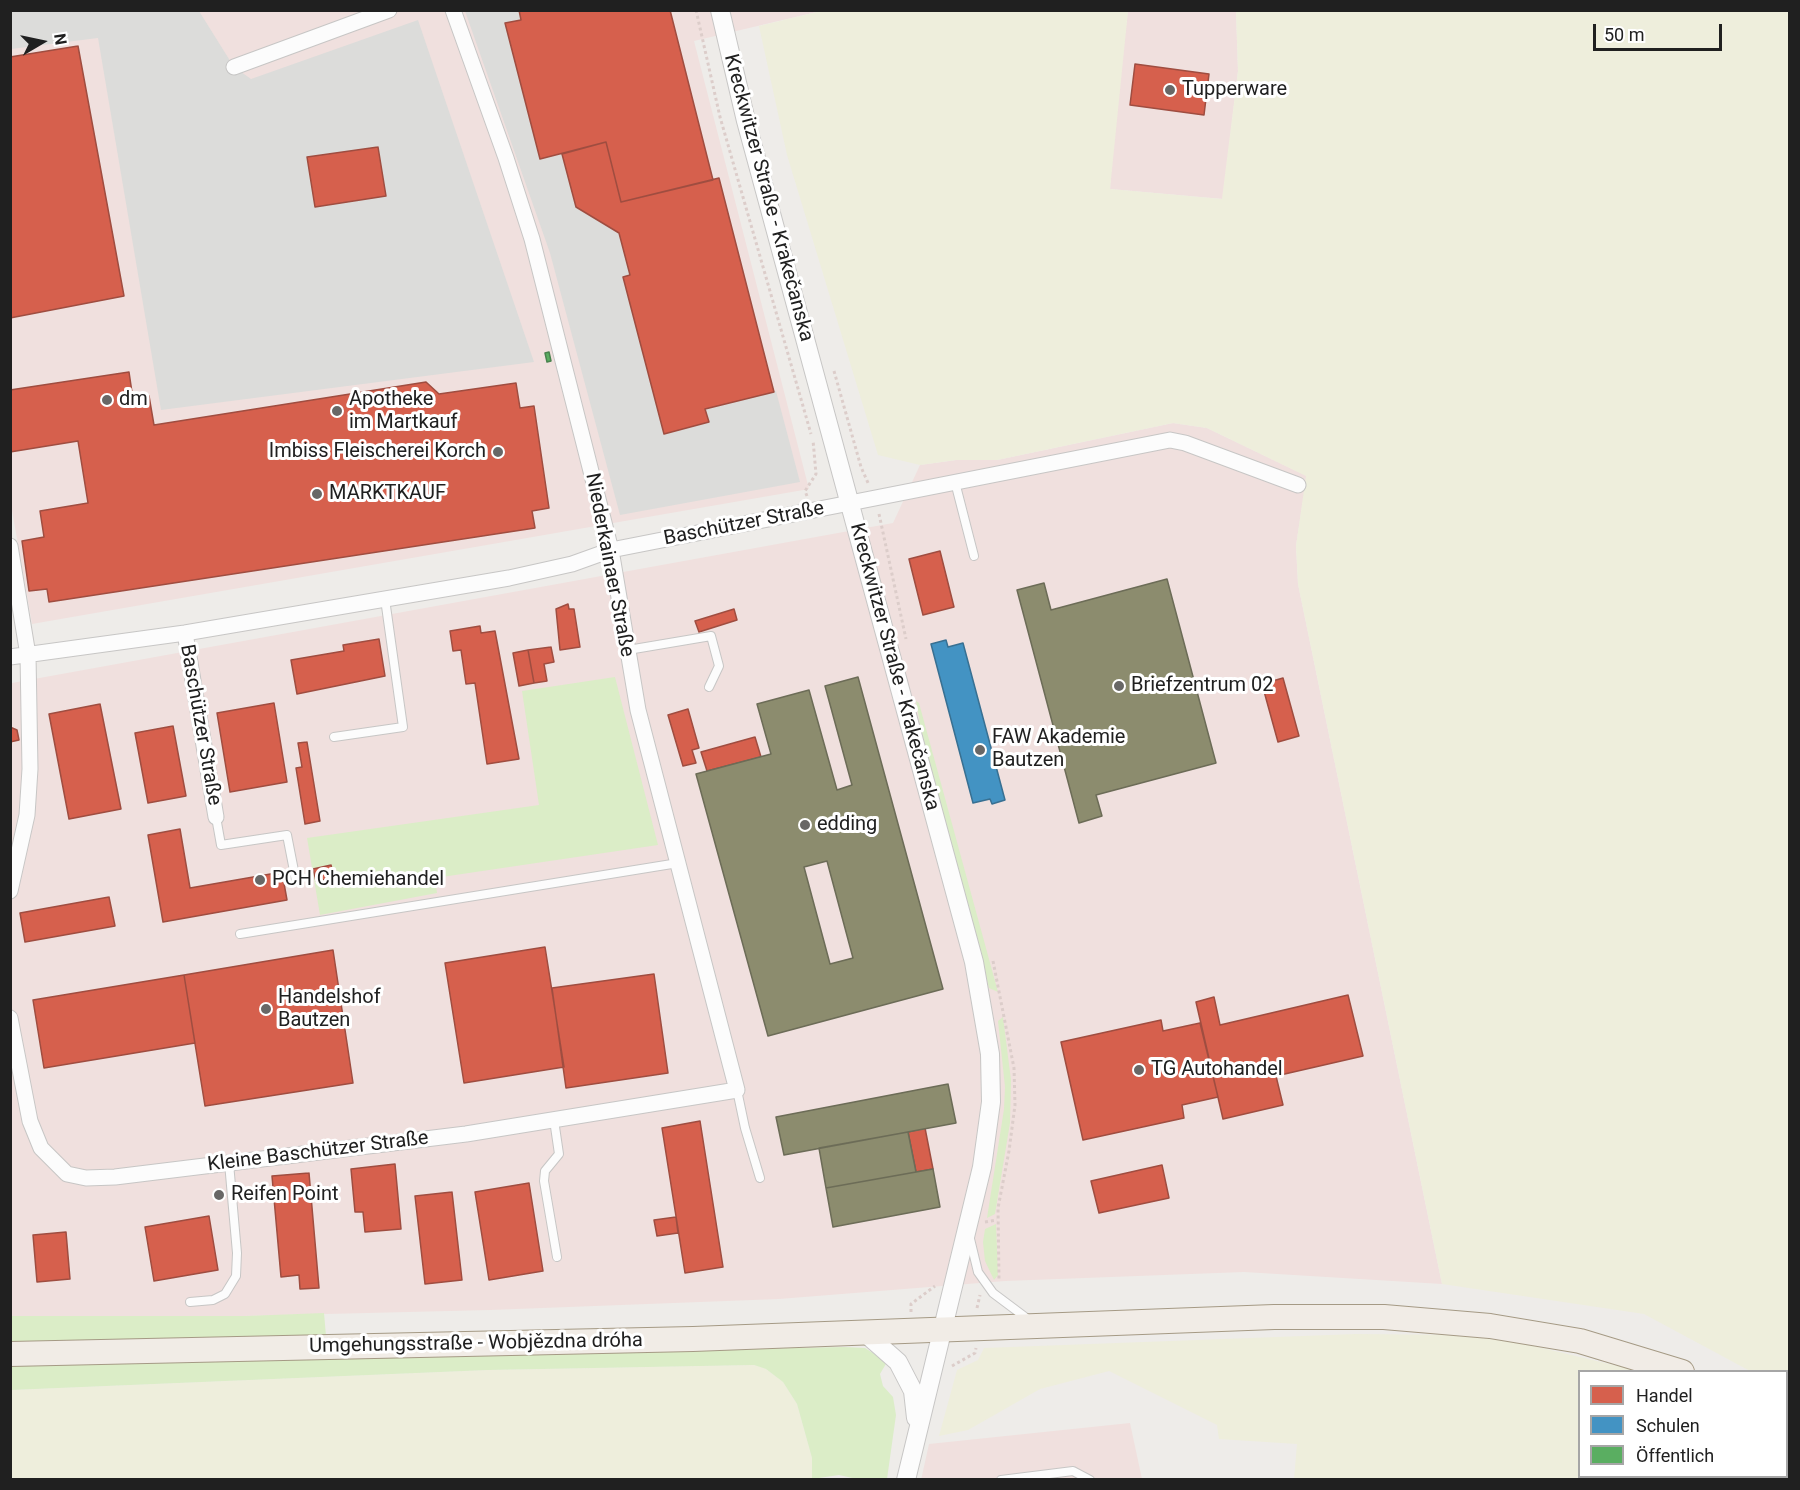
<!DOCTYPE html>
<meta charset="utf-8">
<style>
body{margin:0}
#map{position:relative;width:1800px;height:1490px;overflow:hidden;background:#eeece9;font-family:Roboto,sans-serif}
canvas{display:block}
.frame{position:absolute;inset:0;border:12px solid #202020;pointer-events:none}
.legend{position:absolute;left:1578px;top:1370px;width:210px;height:108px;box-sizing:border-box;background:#fff;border:2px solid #a6a6a6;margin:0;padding:8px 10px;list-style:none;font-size:18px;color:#202020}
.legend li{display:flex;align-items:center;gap:12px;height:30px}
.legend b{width:30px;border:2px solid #a6a6a6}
.north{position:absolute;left:12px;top:12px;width:60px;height:60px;-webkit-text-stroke:4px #fff;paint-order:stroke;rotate:81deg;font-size:16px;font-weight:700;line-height:24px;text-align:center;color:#202020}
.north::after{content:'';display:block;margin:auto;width:21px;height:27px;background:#202020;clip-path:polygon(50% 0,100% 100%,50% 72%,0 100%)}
.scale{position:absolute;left:1593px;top:24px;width:129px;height:27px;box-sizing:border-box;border:3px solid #202020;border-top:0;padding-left:8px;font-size:18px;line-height:21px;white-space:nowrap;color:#202020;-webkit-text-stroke:4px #fff;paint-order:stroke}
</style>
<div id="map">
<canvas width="1800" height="1490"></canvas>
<div class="frame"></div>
<ul class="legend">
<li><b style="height:16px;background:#d6604d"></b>Handel</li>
<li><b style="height:16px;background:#4393c3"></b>Schulen</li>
<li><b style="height:16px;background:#5aae61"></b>Öffentlich</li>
</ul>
<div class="north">N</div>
<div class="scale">50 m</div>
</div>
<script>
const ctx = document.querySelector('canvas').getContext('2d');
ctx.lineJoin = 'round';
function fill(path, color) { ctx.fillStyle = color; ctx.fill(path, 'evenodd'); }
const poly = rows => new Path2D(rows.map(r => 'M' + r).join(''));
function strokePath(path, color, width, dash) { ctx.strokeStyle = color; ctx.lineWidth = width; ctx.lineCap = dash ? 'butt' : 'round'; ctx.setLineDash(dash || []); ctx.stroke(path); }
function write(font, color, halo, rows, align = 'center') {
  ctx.font = font + ' Roboto,sans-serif'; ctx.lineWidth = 6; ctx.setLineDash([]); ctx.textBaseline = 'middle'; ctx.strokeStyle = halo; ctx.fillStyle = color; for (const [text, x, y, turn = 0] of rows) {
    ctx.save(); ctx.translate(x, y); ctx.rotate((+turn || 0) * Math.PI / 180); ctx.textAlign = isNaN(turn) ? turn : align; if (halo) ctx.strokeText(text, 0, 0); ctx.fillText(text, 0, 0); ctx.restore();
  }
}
fill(poly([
 [10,11,821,11,694,41,809,489,32,624,10,499],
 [1128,11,1236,11,1238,71,1223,199,1110,189,1115,111],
 [1173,423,1207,428,1307,476,1296,546,1298,584,1442,1284,1244,1272,1005,1281,779,1299,490,1310,245,1316,11,1316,10,675,12,683,893,523,920,465,956,460,997,460],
 [1130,1423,1142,1479,921,1480,929,1444]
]), '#f0e0de');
fill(poly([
 [10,11,199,11,234,67,251,79,418,20,534,362,161,410,98,38,11,49],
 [465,11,519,11,541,159,562,154,576,207,619,233,630,275,624,277,664,433,708,422,705,409,776,391,800,482,620,515,550,253]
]), '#dcdcda');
fill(poly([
 [821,11,1128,11,1110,189,1222,199,1238,71,1236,11,1789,11,1789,1393,1787,1391,1786,1372,1750,1371,1644,1314,1442,1284,1298,584,1296,546,1306,476,1207,428,1173,423,997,460,956,460,920,465,878,455,787,155,759,26],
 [1356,1334,1458,1335,1521,1343,1639,1371,1580,1372,1580,1476,1786,1476,1787,1440,1789,1441,1789,1479,1294,1479,1297,1444,1219,1439,1217,1425,1109,1371,1040,1389,968,1430,939,1436,957,1370,978,1360,984,1348],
 [754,1365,766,1369,783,1382,797,1404,812,1458,812,1480,11,1480,11,1390,488,1370]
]), '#eeeedc');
fill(poly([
 [615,677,658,845,435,878,437,893,320,915,307,838,539,805,522,691],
 [916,701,919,703,998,992,989,988,921,730],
 [1003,1017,1011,1080,1010,1123,995,1214,987,1218,1004,1109,1005,1087,998,1021],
 [996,1224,998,1275,994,1280,985,1261,983,1242,985,1229],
 [324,1313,326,1336,11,1345,10,1316,245,1316],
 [844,1347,865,1348,887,1362,880,1374,883,1386,893,1397,896,1415,887,1479,857,1479,839,1475,812,1479,812,1458,797,1404,783,1382,766,1369,754,1365,488,1370,11,1390,10,1366,178,1360]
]), '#dbedc7');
const shops = poly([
 [519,10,670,10,713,180,621,202,606,142,540,159,505,23,521,20,519,10],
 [78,46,124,296,10,318,10,57,78,46],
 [1135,64,1209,74,1204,115,1130,105,1135,64],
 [606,142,621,202,719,178,774,392,705,409,709,422,664,434,623,277,630,275,619,233,576,207,562,154,606,142],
 [378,147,386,196,315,207,307,157,378,147],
 [129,372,133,399,149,396,154,425,426,382,439,394,516,383,520,408,534,406,549,508,532,511,535,528,49,602,47,589,29,591,22,541,44,537,40,511,88,503,78,441,10,452,10,390,129,372],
 [940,551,954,607,923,615,909,559,940,551],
 [568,604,569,609,574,609,580,647,560,650,556,609,568,604],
 [734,609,737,620,699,632,695,621,734,609],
 [480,626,481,633,495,631,519,759,487,764,475,683,466,684,461,650,453,651,450,631,480,626],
 [379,639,385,676,297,694,291,660,344,651,343,645,379,639],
 [551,647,554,662,544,664,547,681,534,683,528,650,551,647],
 [528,650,534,683,519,686,513,653,528,650],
 [1283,678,1299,736,1278,742,1262,684,1283,678],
 [274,703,287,782,230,792,217,713,274,703],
 [100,704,121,809,69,819,49,714,100,704],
 [688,709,699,748,692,750,696,763,683,766,668,715,688,709],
 [173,726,186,796,148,803,135,733,173,726],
 [10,727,17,730,19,740,10,742,10,727],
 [755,737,761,757,707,771,701,752,755,737],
 [307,742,320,821,305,824,296,768,302,767,298,743,307,742],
 [180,829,190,888,282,872,287,900,163,922,148,835,180,829],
 [331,865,334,878,316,881,313,869,331,865],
 [109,897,115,926,25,942,20,913,109,897],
 [545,947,564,1067,464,1083,445,963,545,947],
 [333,950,353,1083,205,1106,184,975,333,950],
 [654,974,668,1073,566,1088,552,988,654,974],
 [184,975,195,1043,44,1068,33,1000,184,975],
 [1348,995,1363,1056,1276,1076,1283,1105,1223,1119,1196,1002,1214,997,1220,1025,1348,995],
 [1161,1020,1163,1031,1200,1023,1218,1097,1182,1105,1184,1118,1083,1140,1061,1042,1161,1020],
 [700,1121,723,1267,685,1273,662,1128,700,1121],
 [925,1128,933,1169,916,1172,908,1132,925,1128],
 [395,1164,401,1229,365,1232,363,1212,355,1212,351,1169,395,1164],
 [1162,1165,1169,1198,1099,1213,1091,1181,1162,1165],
 [309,1173,319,1288,300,1289,299,1275,281,1277,272,1176,309,1173],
 [529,1183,543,1271,489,1280,475,1192,529,1183],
 [452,1192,462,1280,425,1284,415,1196,452,1192],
 [209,1216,218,1270,154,1281,145,1227,209,1216],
 [676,1217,678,1233,657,1236,654,1220,676,1217],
 [66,1232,70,1279,37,1282,33,1235,66,1232]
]);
fill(shops, '#d6604d');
strokePath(shops, '#9f4d40', 1.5);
const schools = poly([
 [946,640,948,647,963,643,1005,800,992,804,990,799,973,803,931,644,946,640]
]);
fill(schools, '#4393c3');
strokePath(schools, '#387092', 1.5);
const public = poly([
 [549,352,551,361,547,362,545,353,549,352]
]);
fill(public, '#5aae61');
strokePath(public, '#49834e', 1.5);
const industry = poly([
 [1167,579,1216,763,1096,795,1102,816,1079,823,1017,590,1044,583,1051,610,1167,579],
 [858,677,943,989,768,1036,696,774,771,754,757,704,809,690,837,790,852,785,825,686,858,677],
 [827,861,853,958,830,964,804,867,827,861],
 [948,1084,956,1123,784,1155,776,1117,948,1084],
 [908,1132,916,1172,826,1188,819,1148,908,1132],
 [933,1169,940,1207,833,1227,826,1188,933,1169]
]);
fill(industry, '#8c8c6e');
strokePath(industry, '#6c6c57', 1.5);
const service = poly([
 [955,482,974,556],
 [628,650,711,636,719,666,709,687],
 [334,737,403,727,385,599],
 [216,817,221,845,287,835,296,881],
 [240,934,678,863],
 [737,1090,745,1128,760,1178],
 [554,1120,559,1154,545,1171,544,1181,557,1257],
 [970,1239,978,1272,993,1293,1029,1320],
 [190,1302,213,1300,225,1294,236,1276,237,1253,229,1163],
 [1001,1480,1073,1471,1090,1480]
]);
const minor = poly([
 [234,67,389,10],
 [10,546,28,655,30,769,27,815,10,891],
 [185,633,216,817],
 [10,657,185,633,509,578,572,564,611,550,1170,440,1185,443,1298,485],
 [10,1018,30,1121,41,1148,67,1174,86,1178,115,1177,466,1134,737,1090,638,710,611,550,532,239,506,158,453,10]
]);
const tertiary = poly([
 [720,10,746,121,974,962,990,1054,991,1102,982,1167,906,1480],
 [864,1332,898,1362,913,1391,916,1418]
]);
const primary = poly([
 [10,1354,693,1339,1274,1317,1384,1317,1490,1326,1580,1341,1682,1372],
 [1786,1422,1790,1424]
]);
strokePath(service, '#c7c6c5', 10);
strokePath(minor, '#c7c6c5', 17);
strokePath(tertiary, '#c7c6c5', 20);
strokePath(primary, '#a59a85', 26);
strokePath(poly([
 [696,10,720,117,811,434],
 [834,371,861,467,869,485],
 [807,496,805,491,816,474,813,440],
 [879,514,906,639],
 [993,961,1014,1068,1015,1105,1009,1151,998,1208,999,1280],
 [985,1222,997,1220],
 [977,1308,980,1295],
 [911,1312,911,1304,935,1286],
 [952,1366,975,1353,976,1348]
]), '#dccdca', 3, [3, 3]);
strokePath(service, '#fcfcfc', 8);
strokePath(minor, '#fcfcfc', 15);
strokePath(tertiary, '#fcfcfc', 18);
strokePath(primary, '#f1ece6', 24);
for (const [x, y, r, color] of [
 [1170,90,6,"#686766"],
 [107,400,6,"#686766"],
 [337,411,6,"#686766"],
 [498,452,6,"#686766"],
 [317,494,6,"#686766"],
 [1119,686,6,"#686766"],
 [980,750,6,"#686766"],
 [805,825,6,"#686766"],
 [260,880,6,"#686766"],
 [266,1009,6,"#686766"],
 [1139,1070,6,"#686766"],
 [219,1195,6,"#686766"]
]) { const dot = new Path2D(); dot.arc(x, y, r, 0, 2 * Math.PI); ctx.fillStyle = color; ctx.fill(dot); strokePath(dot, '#fff', 2); }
write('20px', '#202020', '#fff', [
 ["Tupperware",1182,90],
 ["dm",119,400],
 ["Apotheke",349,400],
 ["im Martkauf",349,423],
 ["Imbiss Fleischerei Korch",486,452,"right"],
 ["MARKTKAUF",329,494],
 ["Briefzentrum 02",1131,686],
 ["FAW Akademie",992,738],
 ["Bautzen",992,761],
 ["edding",817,825],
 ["PCH Chemiehandel",272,880],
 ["Handelshof",278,998],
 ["Bautzen",278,1021],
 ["TG Autohandel",1151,1070],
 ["Reifen Point",231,1195]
], 'left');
write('20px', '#202020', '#fff', [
 ["Kreckwitzer Straße - Krakečanska",768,198,75],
 ["Baschützer Straße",744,524,-11],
 ["Niederkainaer Straße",609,565,79],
 ["Kreckwitzer Straße - Krakečanska",894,667,75],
 ["Baschützer Straße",200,725,80],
 ["Kleine Baschützer Straße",318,1152,-7],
 ["Umgehungsstraße - Wobjězdna dróha",476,1344,-1]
]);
</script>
